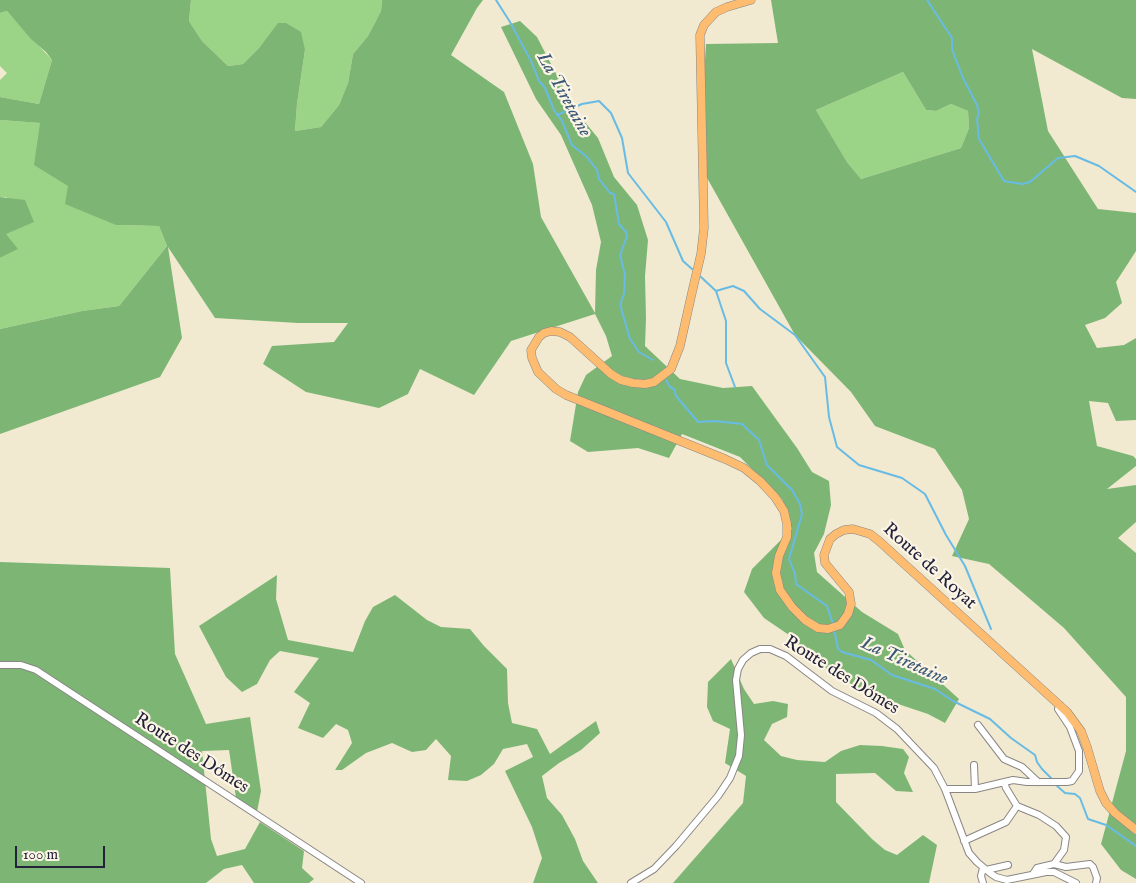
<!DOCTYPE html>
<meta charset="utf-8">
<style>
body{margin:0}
#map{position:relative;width:1136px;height:883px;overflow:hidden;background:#f1ead0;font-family:"IM FELL English",serif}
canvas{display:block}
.scale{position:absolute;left:15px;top:846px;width:90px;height:22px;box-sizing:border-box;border:2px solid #22223b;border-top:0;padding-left:6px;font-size:15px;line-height:18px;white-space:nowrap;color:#22223b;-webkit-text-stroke:4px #fcf5e5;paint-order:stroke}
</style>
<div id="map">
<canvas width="1136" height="883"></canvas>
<div class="scale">100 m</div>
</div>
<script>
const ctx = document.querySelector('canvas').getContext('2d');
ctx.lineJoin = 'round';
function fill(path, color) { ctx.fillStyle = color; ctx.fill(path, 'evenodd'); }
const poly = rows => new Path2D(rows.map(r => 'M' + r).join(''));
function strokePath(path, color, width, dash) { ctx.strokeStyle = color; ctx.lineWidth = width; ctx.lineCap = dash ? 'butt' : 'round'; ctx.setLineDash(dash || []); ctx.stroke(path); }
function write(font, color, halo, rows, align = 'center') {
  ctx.font = font + ' "IM FELL English",serif'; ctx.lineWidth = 4.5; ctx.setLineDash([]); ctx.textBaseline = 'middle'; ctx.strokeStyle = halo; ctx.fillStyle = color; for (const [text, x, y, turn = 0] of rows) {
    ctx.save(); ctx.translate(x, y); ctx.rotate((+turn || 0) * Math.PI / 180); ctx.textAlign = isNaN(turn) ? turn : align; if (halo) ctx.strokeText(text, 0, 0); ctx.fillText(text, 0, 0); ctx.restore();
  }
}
fill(poly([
 [191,0,382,0,381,11,368,36,353,54,348,83,339,105,321,127,295,131,297,104,305,50,260,47,243,64,228,66,202,41,189,21],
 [7,11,52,60,39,104,0,97,0,80,7,73,0,66,0,13],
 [903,72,926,110,936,111,951,104,968,111,969,128,961,148,861,179,847,162,816,110],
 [0,120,41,123,68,186,116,225,159,226,167,246,119,306,82,311,0,329,0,258,17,249,5,235,7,197,0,197]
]), '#9cd487');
fill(poly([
 [0,0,191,0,189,21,202,41,228,66,243,64,260,47,278,23,286,23,301,32,305,50,297,104,295,131,321,127,339,105,348,83,353,54,368,36,381,11,382,0,483,0,477,8,451,55,504,92,533,164,541,217,595,313,596,270,601,242,592,205,561,135,536,99,501,27,520,21,537,37,575,110,598,138,614,177,637,205,648,240,645,276,646,318,645,346,680,379,723,388,752,386,797,448,812,472,829,481,831,505,824,534,814,553,817,572,862,612,898,634,905,650,959,699,945,723,928,714,898,704,859,688,834,675,805,652,789,635,764,618,744,592,752,569,792,529,782,499,740,457,682,434,669,458,638,448,588,452,570,441,578,392,586,375,612,356,606,336,595,314,511,341,474,395,420,369,408,394,379,408,306,392,263,364,272,346,334,342,348,323,298,323,215,318,168,247,182,338,160,377,0,434,0,329,82,311,119,306,167,246,159,226,116,225,65,204,68,186,34,165,40,123,0,120,0,97,39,104,52,60,46,52,31,39,7,11,0,13],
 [771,0,1136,0,1136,99,1122,98,1032,49,1048,131,1098,209,1136,213,1136,251,1116,282,1122,303,1105,318,1085,325,1097,348,1124,345,1136,338,1136,420,1116,421,1108,403,1089,401,1097,446,1133,456,1136,459,1136,466,1107,489,1136,485,1136,522,1118,538,1136,553,1136,879,1121,870,1101,844,1126,751,1126,697,1064,628,989,564,952,556,969,519,962,490,935,449,875,426,851,392,795,335,706,176,703,92,706,44,778,43],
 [903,72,926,110,936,111,951,104,968,111,969,128,961,148,861,179,847,162,816,110],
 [0,197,25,200,34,222,6,234,18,249,0,258],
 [0,562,170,568,175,654,206,724,250,717,261,791,257,812,236,798,229,750,202,751,211,839,217,856,245,849,260,822,304,851,302,868,314,879,309,883,254,883,242,865,224,869,206,883,0,883],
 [277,575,276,599,288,640,353,652,365,621,373,607,395,595,427,620,441,627,470,629,484,646,507,669,508,703,512,723,537,729,550,754,596,721,600,733,581,750,559,763,542,776,547,798,562,815,575,839,583,861,598,883,533,883,542,858,532,827,505,771,533,757,527,744,503,749,494,764,481,775,467,781,448,780,451,756,436,739,426,750,412,752,392,743,366,753,342,770,335,770,352,743,348,730,336,724,323,738,298,728,310,703,294,692,319,658,280,651,270,660,257,684,242,692,226,677,199,626],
 [731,659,744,689,754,704,773,701,788,704,787,717,772,724,764,740,781,756,797,760,825,762,841,751,860,745,882,746,903,749,909,757,904,773,913,792,896,791,875,773,836,774,836,802,872,839,885,850,897,855,923,835,937,845,929,883,673,883,743,803,746,776,725,763,730,729,713,721,707,707,708,682]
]), '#7db674');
strokePath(poly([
 [496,0,510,22,531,61,539,81,545,88,554,110,562,121,572,145,587,157,597,170,599,179,610,193,614,194,619,224,626,232,627,236,620,255,625,275,624,294,621,302,621,308,630,339,639,352,653,360],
 [927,0,952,38,952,49,963,78,977,105,979,113,977,119,979,139,1004,181,1022,184,1030,182,1058,158,1075,156,1099,166,1136,192],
 [557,115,582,104,599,101,611,113,622,138,628,173,666,222,683,261,692,269],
 [701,277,716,291,733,286,744,291,760,309,795,335,825,377,829,417,837,447,859,465,902,478,925,494,946,535,965,566,991,629],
 [716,291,726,321,726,363,735,387],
 [666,380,670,387,674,389,676,396,698,422,715,421,742,424,759,440,767,465,792,490,800,504,802,514,789,559,795,574,796,584,827,606,833,624],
 [834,629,838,649,842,652,871,660,892,675,935,689,953,701,990,719,1011,738,1035,755,1037,762,1042,769,1052,779],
 [1056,785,1065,793,1075,794,1080,798,1088,819,1106,825,1136,846]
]), '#68bbe4', 2);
const minor = poly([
 [0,665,21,665,36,670,361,883],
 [978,725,1004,759,1022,767,1038,782],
 [974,765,975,789],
 [1004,782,1006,788,1017,806,1039,815,1056,826,1066,837,1064,850,1054,864,1037,868,1033,874],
 [945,789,975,789,1013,780,1027,782,1067,782,1072,781,1079,771,1079,751,1070,727,1058,709,1060,705],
 [964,841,1006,822,1017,806],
 [1054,864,1066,867,1090,864,1093,867,1097,878,1096,883],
 [986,870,1008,865],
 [631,883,654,869,676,846,718,796,730,778,739,756,741,735,736,680,738,669,743,660,751,653,760,649,770,649,786,656,832,691,876,713,897,729,934,768,945,789,969,853,977,862,990,873,996,877,1007,880,1046,872,1054,872,1076,883],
 [983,883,981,876,983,868]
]);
const major = poly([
 [751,0,727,7,716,12,704,25,700,35,704,228,701,254,693,288,680,346,671,369,654,382,645,384,633,383,621,380,611,374,570,337,560,332,551,331,544,333,539,337,531,350,532,358,538,372,556,389,566,395,725,459,744,468,760,481,775,497,784,511,787,524,787,537,779,556,776,573,780,590,792,607,805,620,818,628,828,629,840,625,848,614,851,604,849,592,825,563,824,555,830,539,836,534,844,530,853,529,870,534,879,541,1067,712,1081,731,1087,747,1100,791,1106,803,1115,813,1136,830]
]);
strokePath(minor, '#8a8686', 8);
strokePath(major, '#8a8686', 9);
strokePath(minor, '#fff', 6);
strokePath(major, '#fdbc70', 8);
write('18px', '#22223b', '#fcf5e5', [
 ["Route de Royat",929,567,42],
 ["Route des Dômes",841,676,32],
 ["Route des Dômes",191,754,33]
]);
write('italic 19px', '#3a5876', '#fcf5e5', [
 ["La Tiretaine",563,95,61],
 ["La Tiretaine",904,662,24]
]);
</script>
